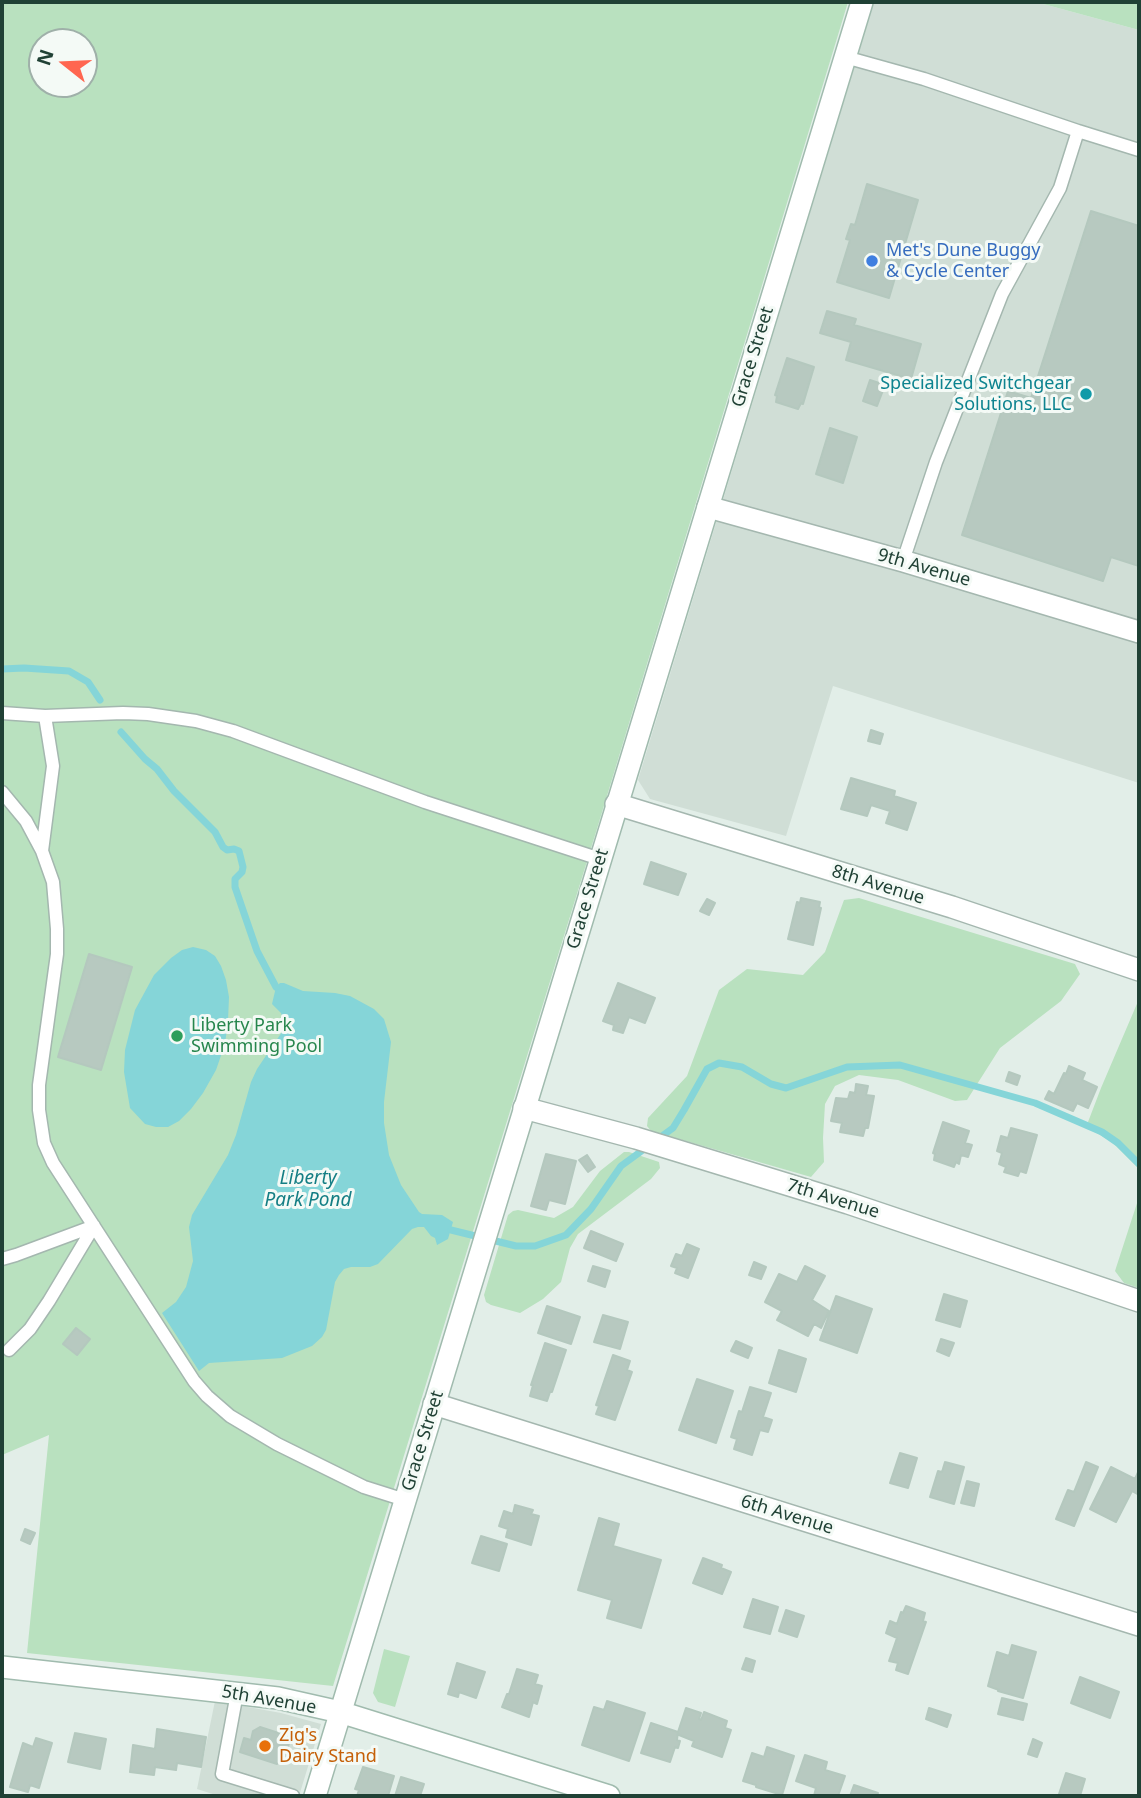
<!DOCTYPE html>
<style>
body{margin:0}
#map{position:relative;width:1141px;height:1798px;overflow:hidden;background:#e2eee8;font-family:"Noto Sans",sans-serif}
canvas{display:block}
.frame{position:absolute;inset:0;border:4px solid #204135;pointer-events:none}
.north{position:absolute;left:28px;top:28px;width:70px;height:70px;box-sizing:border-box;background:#f4faf6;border:2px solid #9fb0a9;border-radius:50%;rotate:288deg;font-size:19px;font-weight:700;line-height:28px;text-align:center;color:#204135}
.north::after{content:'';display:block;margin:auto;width:24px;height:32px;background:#ff6650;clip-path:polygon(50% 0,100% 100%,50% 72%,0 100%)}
</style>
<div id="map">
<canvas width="1141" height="1798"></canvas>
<div class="frame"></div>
<div class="north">N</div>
</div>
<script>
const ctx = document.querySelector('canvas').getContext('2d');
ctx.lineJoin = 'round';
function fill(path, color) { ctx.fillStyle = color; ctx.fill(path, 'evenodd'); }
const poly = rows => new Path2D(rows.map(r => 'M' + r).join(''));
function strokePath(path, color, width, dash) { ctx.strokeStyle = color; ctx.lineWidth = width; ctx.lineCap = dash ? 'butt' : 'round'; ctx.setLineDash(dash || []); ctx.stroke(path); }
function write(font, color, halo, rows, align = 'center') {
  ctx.font = font + ' "Noto Sans",sans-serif'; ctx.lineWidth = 6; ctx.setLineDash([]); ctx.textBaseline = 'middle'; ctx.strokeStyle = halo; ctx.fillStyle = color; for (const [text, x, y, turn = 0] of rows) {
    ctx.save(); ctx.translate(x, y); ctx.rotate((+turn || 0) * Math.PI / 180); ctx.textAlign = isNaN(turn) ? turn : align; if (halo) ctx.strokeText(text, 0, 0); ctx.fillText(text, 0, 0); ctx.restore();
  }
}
fill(poly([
 [874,2,1036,2,1139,30,1139,783,833,686,786,836,650,799,638,780],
 [215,1701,281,1713,321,1724,299,1796,219,1796,197,1789]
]), '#d0ded6');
fill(poly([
 [2,2,848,2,596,832,333,1686,27,1653,49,1435,2,1455],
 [42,42,84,42,84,84,42,84],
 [1036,2,1139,2,1139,30],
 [859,898,1075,964,1080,974,1061,1001,1000,1048,967,1100,955,1101,898,1080,859,1075,835,1086,825,1104,823,1138,824,1162,811,1177,651,1131,647,1126,648,1118,687,1076,719,990,747,969,803,975,825,952,844,900],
 [1139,999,1139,1169,1112,1142,1088,1128,1088,1122,1101,1088],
 [624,1152,629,1152,659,1162,660,1168,651,1179,578,1234,570,1248,561,1282,543,1299,520,1313,491,1305,486,1302,484,1295,508,1215,513,1211,518,1210,554,1218,573,1207,600,1171],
 [1139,1197,1139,1288,1124,1283,1115,1271],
 [384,1649,410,1656,395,1707,378,1702,373,1693]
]), '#b9e1bf');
fill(poly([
 [193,947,206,950,215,956,221,966,226,980,229,997,228,1021,225,1044,216,1070,203,1093,191,1109,179,1121,168,1127,156,1127,145,1124,130,1108,124,1072,125,1050,135,1010,154,975,171,958,182,950],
 [280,983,284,983,303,991,335,993,350,996,374,1009,384,1019,391,1042,384,1102,384,1123,389,1155,401,1185,419,1212,422,1214,442,1215,453,1222,448,1239,437,1245,435,1238,431,1236,424,1227,418,1227,412,1229,378,1264,370,1267,351,1267,344,1269,339,1275,335,1282,326,1330,322,1337,312,1346,282,1358,209,1363,199,1371,162,1313,176,1302,186,1287,193,1261,189,1227,192,1215,228,1155,236,1135,251,1082,257,1069,282,1032,285,1025,281,1013,272,1004,276,987]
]), '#85d5d8');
strokePath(poly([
 [2,669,24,668,69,671,88,682,100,700],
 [121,732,145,759,157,769,174,791,215,832,223,847,227,850,234,849,239,851,243,867,242,872,235,879,235,887,257,951,276,987],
 [451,1230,516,1246,535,1246,566,1235,591,1209,621,1166,673,1128,684,1110,707,1069,719,1063,742,1067,771,1084,786,1088,847,1067,900,1065,1035,1103,1102,1132,1118,1143,1139,1164]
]), '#85d5d8', 7);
const building = poly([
 [867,184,918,200,889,298,837,282,850,240,846,239,851,224,855,225,867,184],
 [1091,211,1139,226,1139,566,1111,557,1103,581,962,535,1008,391,1031,398,1091,211],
 [827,311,856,319,854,325,921,344,911,379,846,360,851,342,820,333,827,311],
 [787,358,814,367,803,404,801,403,798,409,776,402,777,396,775,395,787,358],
 [870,380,885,385,877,406,863,401,870,380],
 [830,428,857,437,843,483,816,474,830,428],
 [871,730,883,734,880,744,868,741,871,730],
 [851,778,895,791,894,796,916,803,907,830,886,823,890,811,871,805,867,816,841,809,851,778],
 [651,862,686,874,678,895,644,884,651,862],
 [801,898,820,902,819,907,821,908,813,945,788,939,797,902,800,903,801,898],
 [707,899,715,903,709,915,700,911,707,899],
 [89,954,132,967,101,1070,58,1057,89,954],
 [618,983,655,998,645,1023,629,1017,623,1033,613,1030,614,1025,603,1021,618,983],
 [1069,1066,1085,1073,1082,1080,1097,1087,1088,1108,1077,1103,1073,1111,1045,1099,1049,1091,1054,1094,1064,1073,1066,1074,1069,1066],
 [1009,1072,1020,1076,1017,1085,1006,1081,1009,1072],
 [856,1084,868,1086,866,1095,874,1096,868,1128,865,1128,863,1136,840,1132,842,1123,831,1121,836,1098,848,1099,850,1092,855,1093,856,1084],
 [943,1122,969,1131,965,1143,972,1145,968,1157,961,1155,959,1164,956,1162,954,1167,934,1160,935,1154,933,1153,943,1122],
 [1011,1128,1037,1135,1026,1173,1020,1171,1018,1176,1004,1172,1006,1167,999,1164,1002,1153,997,1151,1001,1136,1008,1138,1011,1128],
 [546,1154,576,1161,565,1204,549,1200,546,1210,531,1206,546,1154],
 [587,1155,595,1167,588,1172,579,1160,587,1155],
 [591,1231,623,1244,616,1261,584,1248,591,1231],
 [687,1244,699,1249,688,1278,675,1273,677,1268,671,1266,676,1254,682,1256,687,1244],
 [754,1262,766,1267,761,1279,749,1275,754,1262],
 [593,1266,610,1271,605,1287,588,1281,593,1266],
 [805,1266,825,1276,812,1300,829,1311,821,1328,814,1324,808,1336,777,1320,782,1311,765,1302,779,1274,797,1282,805,1266],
 [944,1294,967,1301,960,1327,936,1320,944,1294],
 [836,1296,872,1309,857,1353,820,1340,836,1296],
 [547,1306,580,1317,571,1344,538,1333,547,1306],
 [603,1315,628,1322,620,1349,594,1342,603,1315],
 [76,1328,90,1339,77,1355,63,1344,76,1328],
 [941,1339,954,1343,949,1356,937,1351,941,1339],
 [736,1341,752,1348,748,1358,731,1351,736,1341],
 [545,1343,566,1350,552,1392,550,1392,547,1401,530,1396,533,1385,531,1385,545,1343],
 [779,1350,806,1359,796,1392,769,1383,779,1350],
 [613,1355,630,1361,627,1370,632,1372,615,1420,596,1414,599,1406,596,1405,613,1355],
 [697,1379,733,1391,716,1443,679,1430,697,1379],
 [750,1387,771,1393,763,1417,772,1420,768,1432,760,1430,752,1455,734,1449,737,1439,731,1437,739,1411,742,1412,750,1387],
 [900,1453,917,1458,908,1488,890,1483,900,1453],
 [945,1462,964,1467,954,1504,930,1497,938,1471,942,1472,945,1462],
 [1086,1462,1098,1467,1074,1526,1056,1519,1068,1490,1074,1492,1086,1462],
 [1111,1467,1135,1479,1139,1470,1139,1495,1132,1491,1116,1522,1090,1509,1111,1467],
 [967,1481,979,1484,974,1506,961,1503,967,1481],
 [515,1505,533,1510,531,1514,539,1516,531,1545,506,1537,508,1529,499,1526,504,1511,513,1514,515,1505],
 [599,1518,619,1524,613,1546,661,1560,641,1628,607,1618,612,1600,578,1590,599,1518],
 [25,1529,35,1533,30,1544,21,1540,25,1529],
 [481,1536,507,1544,499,1571,472,1563,481,1536],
 [703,1558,722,1565,721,1568,731,1572,722,1594,693,1583,703,1558],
 [753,1599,778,1607,770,1634,744,1627,753,1599],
 [906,1606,925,1613,923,1621,926,1622,908,1674,896,1670,898,1663,889,1661,897,1638,886,1633,890,1621,897,1624,901,1612,903,1613,906,1606],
 [786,1610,804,1616,797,1637,779,1631,786,1610],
 [1012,1645,1036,1652,1023,1698,998,1691,999,1690,988,1686,997,1652,1009,1656,1012,1645],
 [746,1658,755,1661,752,1672,742,1669,746,1658],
 [457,1663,485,1672,476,1698,459,1692,458,1697,448,1694,457,1663],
 [517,1669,538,1675,535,1684,542,1686,537,1704,533,1702,529,1717,502,1707,507,1694,509,1694,517,1669],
 [1080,1677,1119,1692,1110,1718,1071,1703,1080,1677],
 [1002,1698,1027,1704,1023,1720,998,1714,1002,1698],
 [607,1701,645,1713,629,1761,582,1745,594,1707,604,1710,607,1701],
 [686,1708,701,1713,699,1719,701,1720,704,1712,727,1721,725,1728,731,1730,722,1757,692,1746,694,1741,679,1735,678,1732,686,1708],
 [929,1708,951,1715,947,1727,926,1719,929,1708],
 [651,1723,678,1732,677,1740,680,1741,678,1748,675,1747,670,1762,641,1753,651,1723],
 [260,1727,291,1737,284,1760,277,1764,240,1752,244,1738,251,1740,253,1731,260,1727],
 [157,1729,206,1737,201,1767,177,1763,176,1770,155,1767,154,1775,130,1772,133,1745,155,1749,157,1729],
 [75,1733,106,1739,100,1769,68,1762,75,1733],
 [36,1738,52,1743,39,1788,30,1785,28,1792,10,1787,23,1743,33,1747,36,1738],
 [1033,1739,1042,1743,1037,1757,1028,1754,1033,1739],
 [767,1747,794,1756,782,1795,756,1787,756,1785,743,1781,752,1753,764,1757,767,1747],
 [805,1755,827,1762,825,1770,845,1776,838,1796,814,1796,816,1788,796,1781,805,1755],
 [363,1767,394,1776,388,1796,357,1796,359,1790,355,1789,363,1767],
 [1066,1773,1085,1779,1080,1796,1066,1796,1059,1794,1066,1773],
 [401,1777,424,1784,420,1796,395,1796,401,1777],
 [854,1785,878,1793,877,1796,850,1796,854,1785]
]);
fill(building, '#b7c9c0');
strokePath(building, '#b4c8be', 2);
const lane = poly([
 [845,57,924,79,1078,131,1139,150],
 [903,561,936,462,1002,294,1060,188,1078,131],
 [2,713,45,716,123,713,148,714,196,721,233,731,425,802,600,859],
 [2,792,26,821,42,851,53,882,57,929,57,954,39,1085,39,1110,44,1143,53,1163,194,1381,207,1396,230,1416,277,1444,364,1487,405,1500],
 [42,851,53,766,45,716],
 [2,1259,16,1255,94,1226],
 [9,1350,30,1329,49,1301,94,1226],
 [237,1693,222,1774,293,1796]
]);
const street = poly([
 [708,507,903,561,1139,632],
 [616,804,952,907,1139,970],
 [524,1108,636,1138,848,1203,1139,1301],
 [434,1404,1139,1625]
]);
const secondary = poly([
 [2,1667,278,1698,340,1712,609,1796],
 [315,1796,862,2]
]);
strokePath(lane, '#a4b7af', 15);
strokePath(street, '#a4b7af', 24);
strokePath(secondary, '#a0bbae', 24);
strokePath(lane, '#fff', 12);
strokePath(street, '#fff', 21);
strokePath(secondary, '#fff', 21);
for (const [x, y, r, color] of [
 [872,261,7,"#3f7fe0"],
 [1086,394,7,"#0f9aa8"],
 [177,1036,7,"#2e9e5b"],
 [265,1746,7,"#e8710a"]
]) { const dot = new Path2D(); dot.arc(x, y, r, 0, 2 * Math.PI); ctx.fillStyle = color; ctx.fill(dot); strokePath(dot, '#f4faf6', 2.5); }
write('18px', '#366cbe', '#f4faf6', [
 ["Met's Dune Buggy",886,251],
 ["& Cycle Center",886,272]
], 'left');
write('18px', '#204135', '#f4faf6', [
 ["Grace Street",753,357,-73],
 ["9th Avenue",924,568,16],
 ["8th Avenue",878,885,17],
 ["Grace Street",588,899,-73],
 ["7th Avenue",833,1199,17],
 ["Grace Street",423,1441,-73],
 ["6th Avenue",787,1515,17],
 ["5th Avenue",269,1700,10]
]);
write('18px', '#0d838f', '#f4faf6', [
 ["Specialized Switchgear",1072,384],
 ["Solutions, LLC",1072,405]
], 'right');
write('18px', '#27864d', '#f4faf6', [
 ["Liberty Park",191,1026],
 ["Swimming Pool",191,1047]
], 'left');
write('18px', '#c56008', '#f4faf6', [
 ["Zig's",279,1736],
 ["Dairy Stand",279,1757]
], 'left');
write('italic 19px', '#147e84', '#f4faf6', [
 ["Liberty",308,1179],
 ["Park Pond",308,1201]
]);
</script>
